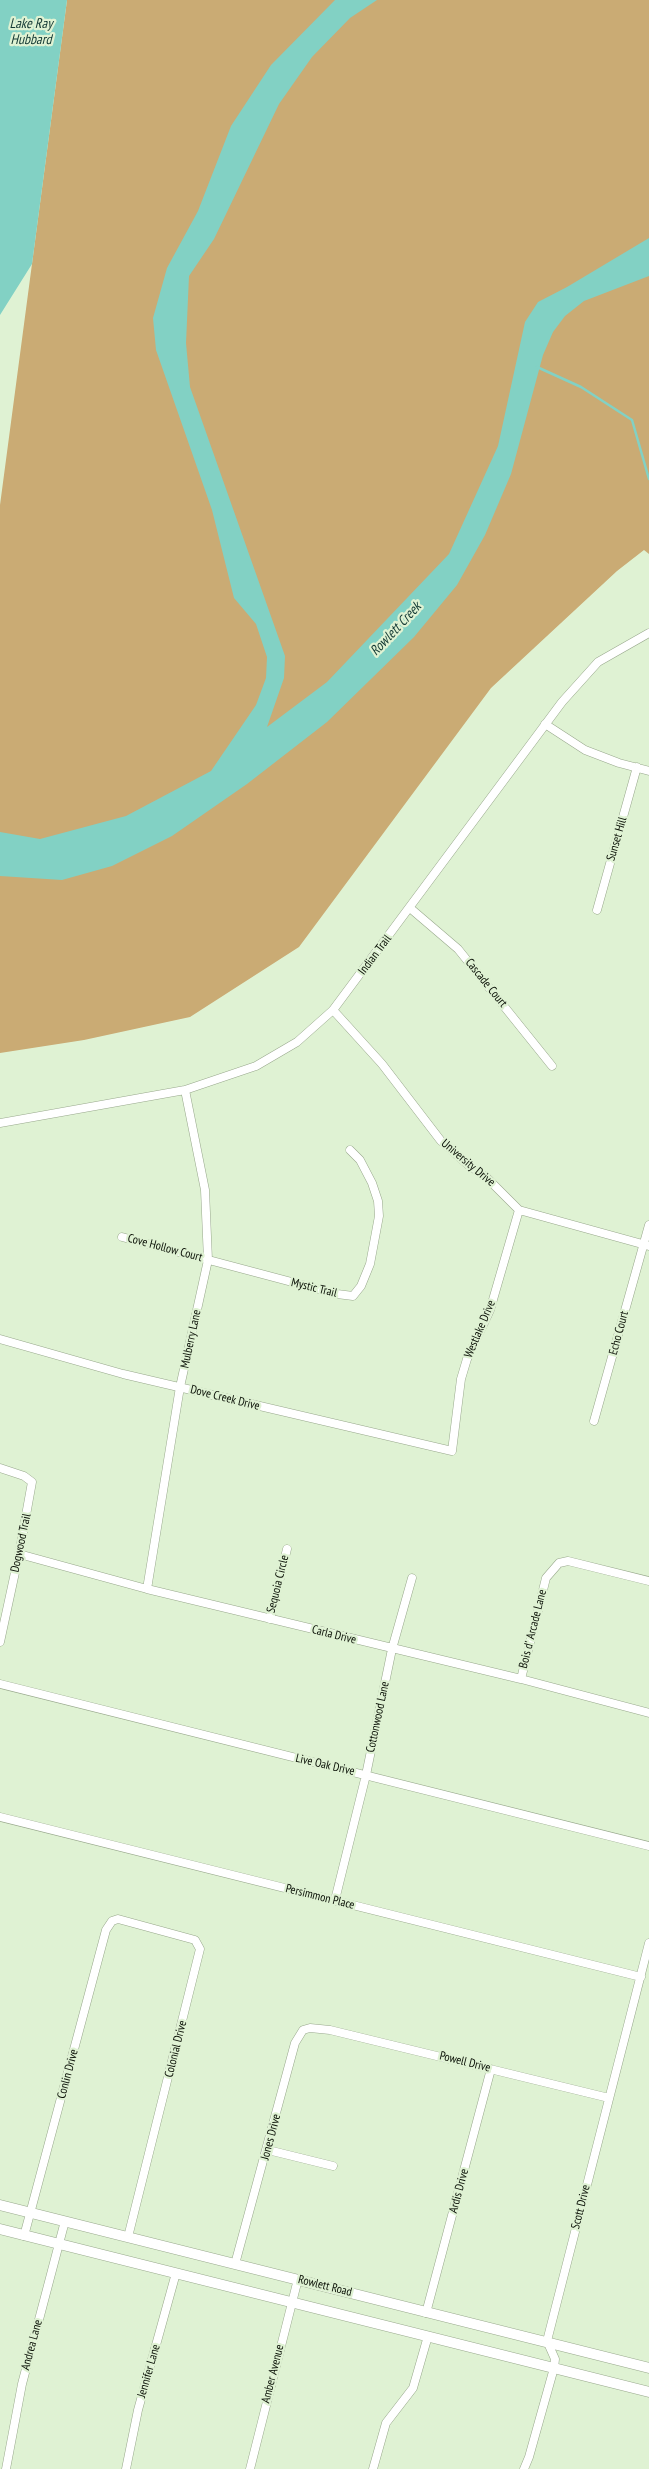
<!DOCTYPE html>
<style>
body{margin:0}
canvas{display:block;background:#dff2d3}
</style>
<canvas width="649" height="2469"></canvas>
<script>
const ctx = document.querySelector('canvas').getContext('2d');
ctx.lineJoin = 'round';
function fill(path, color) { ctx.fillStyle = color; ctx.fill(path, 'evenodd'); }
const poly = rows => new Path2D(rows.map(r => 'M' + r).join(''));
function strokePath(path, color, width, dash) { ctx.strokeStyle = color; ctx.lineWidth = width; ctx.lineCap = dash ? 'butt' : 'round'; ctx.setLineDash(dash || []); ctx.stroke(path); }
function write(font, color, halo, rows, align = 'center') {
  ctx.font = font + ' "PT Sans Narrow",sans-serif'; ctx.lineWidth = 4.5; ctx.setLineDash([]); ctx.textBaseline = 'middle'; ctx.strokeStyle = halo; ctx.fillStyle = color; for (const [text, x, y, turn = 0] of rows) {
    ctx.save(); ctx.translate(x, y); ctx.rotate((+turn || 0) * Math.PI / 180); ctx.textAlign = isNaN(turn) ? turn : align; if (halo) ctx.strokeText(text, 0, 0); ctx.fillText(text, 0, 0); ctx.restore();
  }
}
fill(poly([
 [67,0,649,0,649,554,644,550,617,571,491,688,299,947,190,1017,84,1040,0,1053,0,505]
]), '#caab74');
fill(poly([
 [0,0,67,0,32,264,0,315],
 [335,0,377,0,350,18,312,57,279,104,214,239,189,276,186,343,190,387,285,656,284,678,267,727,327,682,449,554,498,446,525,322,538,302,567,287,649,238,649,276,584,301,565,316,553,332,543,355,511,474,485,535,457,585,414,637,327,722,247,784,172,836,112,866,62,880,0,876,0,832,40,839,126,816,211,771,256,705,266,678,267,657,256,624,234,598,212,510,156,350,153,318,167,268,198,211,231,126,271,65]
]), '#82d1c4');
strokePath(poly([
 [537,367,581,387,632,420,649,479]
]), '#82d1c4', 2.5);
const street = poly([
 [545,724,585,750,619,763,649,771],
 [410,908,458,949,552,1066],
 [597,910,637,767],
 [333,1010,382,1064,441,1141,467,1164,486,1177,519,1210,649,1246],
 [0,1123,185,1090,256,1066,297,1042,333,1010,562,702,598,662,649,633],
 [122,1237,337,1294,353,1296,361,1286,370,1264,379,1216,378,1201,372,1183,360,1160,350,1150],
 [0,1339,123,1374,452,1451,461,1379,467,1359,490,1310,519,1210],
 [594,1421,649,1225],
 [0,1468,24,1476,32,1482,19,1554,0,1642],
 [19,1554,147,1589,521,1679,649,1713],
 [147,1589,180,1387,208,1260,205,1190,185,1090],
 [270,1619,287,1549],
 [521,1679,546,1578,559,1563,568,1561,649,1581],
 [0,1684,649,1846],
 [0,1817,641,1977],
 [335,1900,366,1775,392,1649,412,1578],
 [268,2150,333,2166],
 [24,2236,106,1930,112,1921,118,1919,195,1940,200,1949,128,2237],
 [235,2264,295,2043,303,2030,310,2028,330,2030,609,2098],
 [426,2313,491,2069],
 [6,2469,22,2384,65,2221],
 [126,2469,138,2410,176,2273],
 [250,2469,298,2279],
 [373,2469,386,2423,413,2388,428,2336],
 [524,2469,529,2457,554,2368,555,2359,547,2341,649,1943]
]);
const secondary = poly([
 [0,2205,649,2368],
 [0,2229,649,2392]
]);
strokePath(street, '#98a88c', 9);
strokePath(secondary, '#98a88c', 11);
strokePath(street, '#fff', 8);
strokePath(secondary, '#fff', 10);
write('12px', '#0a1006', '#dff2d3', [
 ["Sunset Hill",617,839,-74],
 ["Indian Trail",375,955,-53],
 ["Cascade Court",486,983,51],
 ["University Drive",468,1163,40],
 ["Cove Hollow Court",165,1248,15],
 ["Mystic Trail",314,1288,14],
 ["Westlake Drive",480,1329,-67],
 ["Echo Court",619,1333,-75],
 ["Mulberry Lane",191,1339,-78],
 ["Dove Creek Drive",225,1398,14],
 ["Dogwood Trail",21,1543,-78],
 ["Sequoia Circle",278,1584,-76],
 ["Bois d' Arcade Lane",533,1629,-76],
 ["Carla Drive",334,1635,14],
 ["Cottonwood Lane",378,1717,-78],
 ["Live Oak Drive",325,1765,13],
 ["Persimmon Place",320,1897,14],
 ["Colonial Drive",176,2049,-76],
 ["Powell Drive",465,2062,14],
 ["Conlin Drive",68,2074,-75],
 ["Jones Drive",271,2137,-75],
 ["Ardis Drive",459,2191,-75],
 ["Scott Drive",581,2207,-76],
 ["Rowlett Road",325,2286,14],
 ["Andrea Lane",32,2345,-75],
 ["Jennifer Lane",149,2371,-74],
 ["Amber Avenue",273,2374,-76]
]);
write('italic 14px', '#133934', '#dff2d3', [
 ["Lake Ray",31,24],
 ["Hubbard",31,40],
 ["Rowlett Creek",396,629,-47]
]);
</script>
